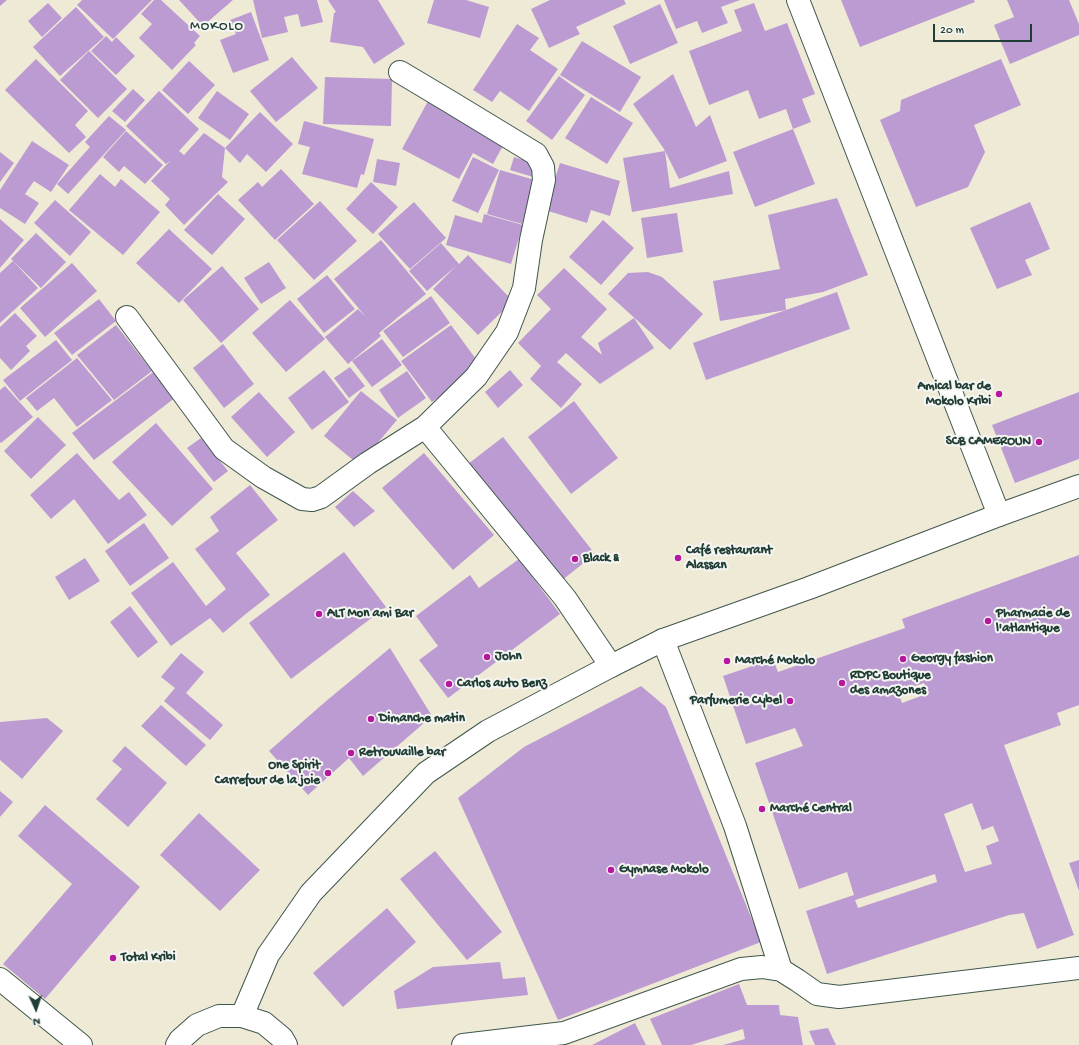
<!DOCTYPE html>
<meta charset="utf-8">
<style>
body{margin:0}
#map{position:relative;width:1079px;height:1045px;overflow:hidden;background:#efead6;font-family:"Gochi Hand",sans-serif}
canvas{display:block}
.north{position:absolute;left:16px;top:989px;width:40px;height:40px;-webkit-text-stroke:3px #f6f6f2;paint-order:stroke;rotate:177deg;font-size:11px;font-weight:700;line-height:16px;text-align:center;color:#1f3d34}
.north::after{content:'';display:block;margin:auto;width:14px;height:18px;background:#1f3d34;clip-path:polygon(50% 0,100% 100%,50% 72%,0 100%)}
.scale{position:absolute;left:933px;top:24px;width:99px;height:18px;box-sizing:border-box;border:2px solid #1f3d34;border-top:0;padding-left:5px;font-size:12px;line-height:14px;white-space:nowrap;color:#1f3d34;-webkit-text-stroke:3px #f6f6f2;paint-order:stroke}
</style>
<div id="map">
<canvas width="1079" height="1045"></canvas>
<div class="north">N</div>
<div class="scale">20 m</div>
</div>
<script>
const ctx = document.querySelector('canvas').getContext('2d');
ctx.lineJoin = 'round';
function fill(path, color) { ctx.fillStyle = color; ctx.fill(path, 'evenodd'); }
const poly = rows => new Path2D(rows.map(r => 'M' + r).join(''));
function strokePath(path, color, width, dash) { ctx.strokeStyle = color; ctx.lineWidth = width; ctx.lineCap = dash ? 'butt' : 'round'; ctx.setLineDash(dash || []); ctx.stroke(path); }
function write(font, color, halo, rows, align = 'center') {
  ctx.font = font + ' "Gochi Hand",sans-serif'; ctx.lineWidth = 4; ctx.setLineDash([]); ctx.textBaseline = 'middle'; ctx.strokeStyle = halo; ctx.fillStyle = color; for (const [text, x, y, turn = 0] of rows) {
    ctx.save(); ctx.translate(x, y); ctx.rotate((+turn || 0) * Math.PI / 180); ctx.textAlign = isNaN(turn) ? turn : align; if (halo) ctx.strokeText(text, 0, 0); ctx.fillText(text, 0, 0); ctx.restore();
  }
}
fill(poly([
 [0,0,7,0,0,6],
 [82,0,152,0,113,39,77,5],
 [154,0,161,0,200,36,194,43,196,45,172,70,139,38,152,24,141,14],
 [179,0,233,0,203,26],
 [253,0,317,0,323,22,301,27,298,14,284,17,288,32,262,38],
 [328,0,378,0,405,44,374,64,363,47,330,42,334,13,336,12],
 [434,0,466,0,489,7,480,38,427,23],
 [550,0,624,0,626,4,576,27,580,34,549,48,531,9],
 [664,0,740,0,721,7,728,23,702,33,697,21,676,29],
 [841,0,974,0,975,2,860,47],
 [1007,0,1069,0,1079,24,1079,35,1010,64,994,25,1014,17],
 [48,3,62,18,42,37,28,21],
 [754,3,765,31,787,23,815,94,802,99,811,122,793,129,815,184,755,207,733,152,793,129,786,109,759,119,748,90,709,105,689,51,742,31,734,10],
 [660,4,678,43,630,64,613,26],
 [76,7,104,37,60,76,33,47],
 [251,12,269,60,233,73,220,40,236,34,230,20],
 [517,24,539,38,530,50,558,69,529,111,500,91,492,102,473,90],
 [106,36,112,42,116,37,135,56,116,75,91,51],
 [582,41,641,77,620,112,560,75],
 [89,51,127,89,98,118,60,80],
 [292,57,318,88,276,122,250,91],
 [36,59,88,111,75,125,86,137,69,153,5,90],
 [1001,59,1021,105,974,125,985,152,968,187,916,207,880,120,900,111,901,100],
 [189,61,215,85,188,114,162,90],
 [673,74,696,127,710,115,727,161,679,179,664,149,633,104],
 [559,76,585,95,552,140,526,121],
 [325,77,392,79,391,126,323,124],
 [133,89,145,100,125,122,112,111],
 [159,91,199,129,179,151,184,155,204,133,225,148,222,177,228,182,184,225,165,205,170,199,151,181,171,160,166,164,126,126],
 [217,91,249,114,230,140,198,118],
 [591,97,633,123,607,164,565,138],
 [428,101,505,142,493,164,473,153,459,179,402,149],
 [260,112,293,144,266,172,247,154,240,163,225,148],
 [109,116,126,130,68,194,57,184,90,147,85,142],
 [304,121,374,139,364,175,361,174,357,188,302,174,310,147,298,144],
 [126,131,163,165,145,184,124,166,119,172,103,157],
 [32,141,69,165,51,192,34,181,25,194,39,203,25,224,0,208,0,190],
 [665,151,670,188,729,171,733,194,632,212,623,158],
 [0,152,14,163,0,182],
 [473,157,499,170,478,213,452,201],
 [514,157,537,164,533,177,510,170],
 [377,159,400,163,396,186,373,182],
 [560,163,620,181,610,216,591,210,587,223,545,210],
 [281,169,314,204,275,240,238,200,258,182,262,187],
 [500,170,535,180,522,224,487,214],
 [100,174,115,187,121,179,160,212,123,255,69,210],
 [371,182,398,207,373,234,346,209],
 [218,194,245,219,212,255,184,230],
 [837,198,868,275,823,292,785,299,786,310,837,292,850,329,706,380,693,343,786,310,720,321,713,281,780,269,768,215],
 [55,200,91,232,70,256,34,223],
 [320,201,357,241,314,280,277,240],
 [414,202,446,238,410,269,378,234],
 [1030,202,1050,249,1025,260,1032,275,997,289,970,228],
 [677,213,683,252,647,258,641,218],
 [484,214,523,225,511,264,446,245,455,215,482,223],
 [0,219,24,240,0,268],
 [603,220,634,248,601,285,569,257],
 [169,229,212,269,179,303,136,263],
 [36,233,66,262,41,288,11,259],
 [381,240,426,294,379,333,381,336,348,364,325,337,358,309,366,317,334,279],
 [441,243,459,264,468,255,513,301,478,335,433,289,456,266,427,291,409,271],
 [13,261,38,288,0,323,0,273],
 [269,262,286,288,261,304,244,278],
 [72,263,97,291,45,337,20,308],
 [222,266,259,309,221,343,183,300],
 [564,268,607,309,581,337,602,355,598,343,634,318,654,348,600,384,566,353,557,362,582,384,561,408,530,379,541,366,518,343,551,309,537,295],
 [648,272,662,277,703,314,670,350,608,294,628,273],
 [327,275,355,309,324,333,297,299],
 [431,296,450,323,403,357,383,331],
 [99,299,116,321,72,355,54,333],
 [290,300,325,339,286,372,252,333],
 [15,313,37,336,26,346,30,351,11,370,0,358,0,327],
 [116,325,152,371,114,400,77,355],
 [451,325,481,366,432,402,401,361],
 [382,339,402,365,372,387,352,361],
 [56,340,72,360,20,401,3,380],
 [223,344,254,384,224,408,193,368],
 [77,358,112,400,77,427,54,398,37,411,26,398],
 [350,367,365,386,349,398,334,378],
 [156,370,176,397,94,460,72,433],
 [324,370,349,402,312,430,288,398],
 [510,370,523,385,498,408,485,392],
 [407,371,426,398,398,418,379,390],
 [5,386,33,417,1,443,0,442,0,390],
 [361,391,397,420,359,465,324,436],
 [259,392,295,432,267,457,231,417],
 [1079,392,1079,459,1015,483,992,425],
 [574,401,618,458,571,494,528,437],
 [38,417,66,445,31,479,4,451],
 [156,423,213,489,172,526,112,462],
 [503,437,595,554,561,581,468,464],
 [201,438,228,471,214,482,187,448],
 [77,453,119,500,129,492,147,515,108,544,74,499,51,519,30,495],
 [424,453,494,535,453,570,382,488],
 [250,485,278,520,236,553,270,595,247,613,223,633,210,618,171,646,131,593,173,562,206,606,226,589,195,549,219,531,210,517],
 [353,491,375,511,354,527,335,507],
 [144,523,169,558,130,586,105,551],
 [344,552,386,607,291,679,249,623],
 [1079,555,1079,705,1057,713,1061,725,1004,745,1074,935,1037,949,1024,913,1009,915,827,974,806,911,854,895,847,872,799,889,755,763,803,746,795,728,746,744,723,676,773,659,778,672,905,628,902,619],
 [924,683,929,693,902,703,898,692],
 [972,803,982,830,993,826,999,841,986,846,992,864,965,872,944,814],
 [935,874,937,882,858,908,855,900],
 [85,558,100,581,69,600,55,577],
 [519,559,560,614,448,698,419,660,438,646,416,616,470,575,479,588],
 [130,606,158,642,138,658,110,622],
 [390,648,432,716,363,776,349,758,308,795,269,751,325,702],
 [181,653,204,672,186,693,223,725,210,740,164,701,175,688,161,677],
 [641,686,666,707,761,942,558,1020,458,798,524,747],
 [161,705,206,745,186,766,141,726],
 [47,718,63,731,22,779,0,760,0,722],
 [125,746,167,783,128,827,96,799,122,769,112,761],
 [0,791,13,802,0,817],
 [45,805,140,887,45,999,3,964,72,884,18,836],
 [199,813,260,870,220,911,160,855],
 [435,851,502,932,467,960,400,879],
 [1079,860,1079,891,1069,863],
 [387,908,416,942,343,1007,313,973],
 [500,962,503,979,525,977,528,995,397,1009,394,991,433,967],
 [739,984,747,1005,779,1005,780,1015,798,1017,803,1045,723,1045,745,1039,743,1029,691,1045,662,1045,650,1019],
 [635,1023,646,1045,592,1045],
 [828,1028,836,1045,815,1045,809,1031]
]), '#bc9bd2');
const street = poly([
 [798,0,999,515],
 [127,317,224,449,263,477,302,499,312,500,321,497,368,463,425,427,476,377,507,332,524,288,531,240,544,180,543,167,536,154,452,103,400,72],
 [425,427,565,598,611,666],
 [663,640,735,826,781,970],
 [0,979,81,1045],
 [463,1045,564,1033,741,969,762,967,781,970,797,980,817,994,839,997,1079,968]
]);
const secondary = poly([
 [177,1045,180,1040,197,1025,219,1016,242,1016,264,1023,282,1038,286,1045]
]);
const primary = poly([
 [242,1016,268,955,311,893,426,773,488,731,611,666,663,640,809,588,999,515,1079,486]
]);
strokePath(street, '#3e574c', 24);
strokePath(secondary, '#3e574c', 24);
strokePath(primary, '#3e574c', 24);
strokePath(street, '#fff', 22);
strokePath(secondary, '#fff', 22);
strokePath(primary, '#fff', 22);
for (const [x, y, r, color] of [
 [999,394,4,"#b5179e"],
 [1039,442,4,"#b5179e"],
 [678,558,4,"#b5179e"],
 [575,559,4,"#b5179e"],
 [319,614,4,"#b5179e"],
 [988,621,4,"#b5179e"],
 [487,657,4,"#b5179e"],
 [903,659,4,"#b5179e"],
 [727,661,4,"#b5179e"],
 [842,683,4,"#b5179e"],
 [449,684,4,"#b5179e"],
 [790,701,4,"#b5179e"],
 [371,719,4,"#b5179e"],
 [351,753,4,"#b5179e"],
 [328,773,4,"#b5179e"],
 [762,809,4,"#b5179e"],
 [611,870,4,"#b5179e"],
 [113,958,4,"#b5179e"]
]) { const dot = new Path2D(); dot.arc(x, y, r, 0, 2 * Math.PI); ctx.fillStyle = color; ctx.fill(dot); strokePath(dot, '#f6f6f2', 1.5); }
write('bold 13px', '#1f3d34', '#f6f6f2', [
 ["Amical bar de",991,387,"right"],
 ["Mokolo Kribi",991,402,"right"],
 ["SCB CAMEROUN",1031,442,"right"],
 ["Café restaurant",686,551],
 ["Alassan",686,566],
 ["Black &",583,559],
 ["ALT Mon ami Bar",327,614],
 ["Pharmacie de",996,614],
 ["l'atlantique",996,629],
 ["John",495,657],
 ["Georgy fashion",911,659],
 ["Marché Mokolo",735,661],
 ["RDPC Boutique",850,676],
 ["des amazones",850,691],
 ["Carlos auto Benz",457,684],
 ["Parfumerie Cybel",782,701,"right"],
 ["Dimanche matin",379,719],
 ["Retrouvaille bar",359,753],
 ["One Spirit",320,766,"right"],
 ["Carrefour de la joie",320,781,"right"],
 ["Marché Central",770,809],
 ["Gymnase Mokolo",619,870],
 ["Total Kribi",121,958]
], 'left');
ctx.letterSpacing = '1px';
write('14px', '#1f3d34', '#f6f6f2', [
 ["MOKOLO",217,27]
]);
ctx.letterSpacing = '0px';
</script>
